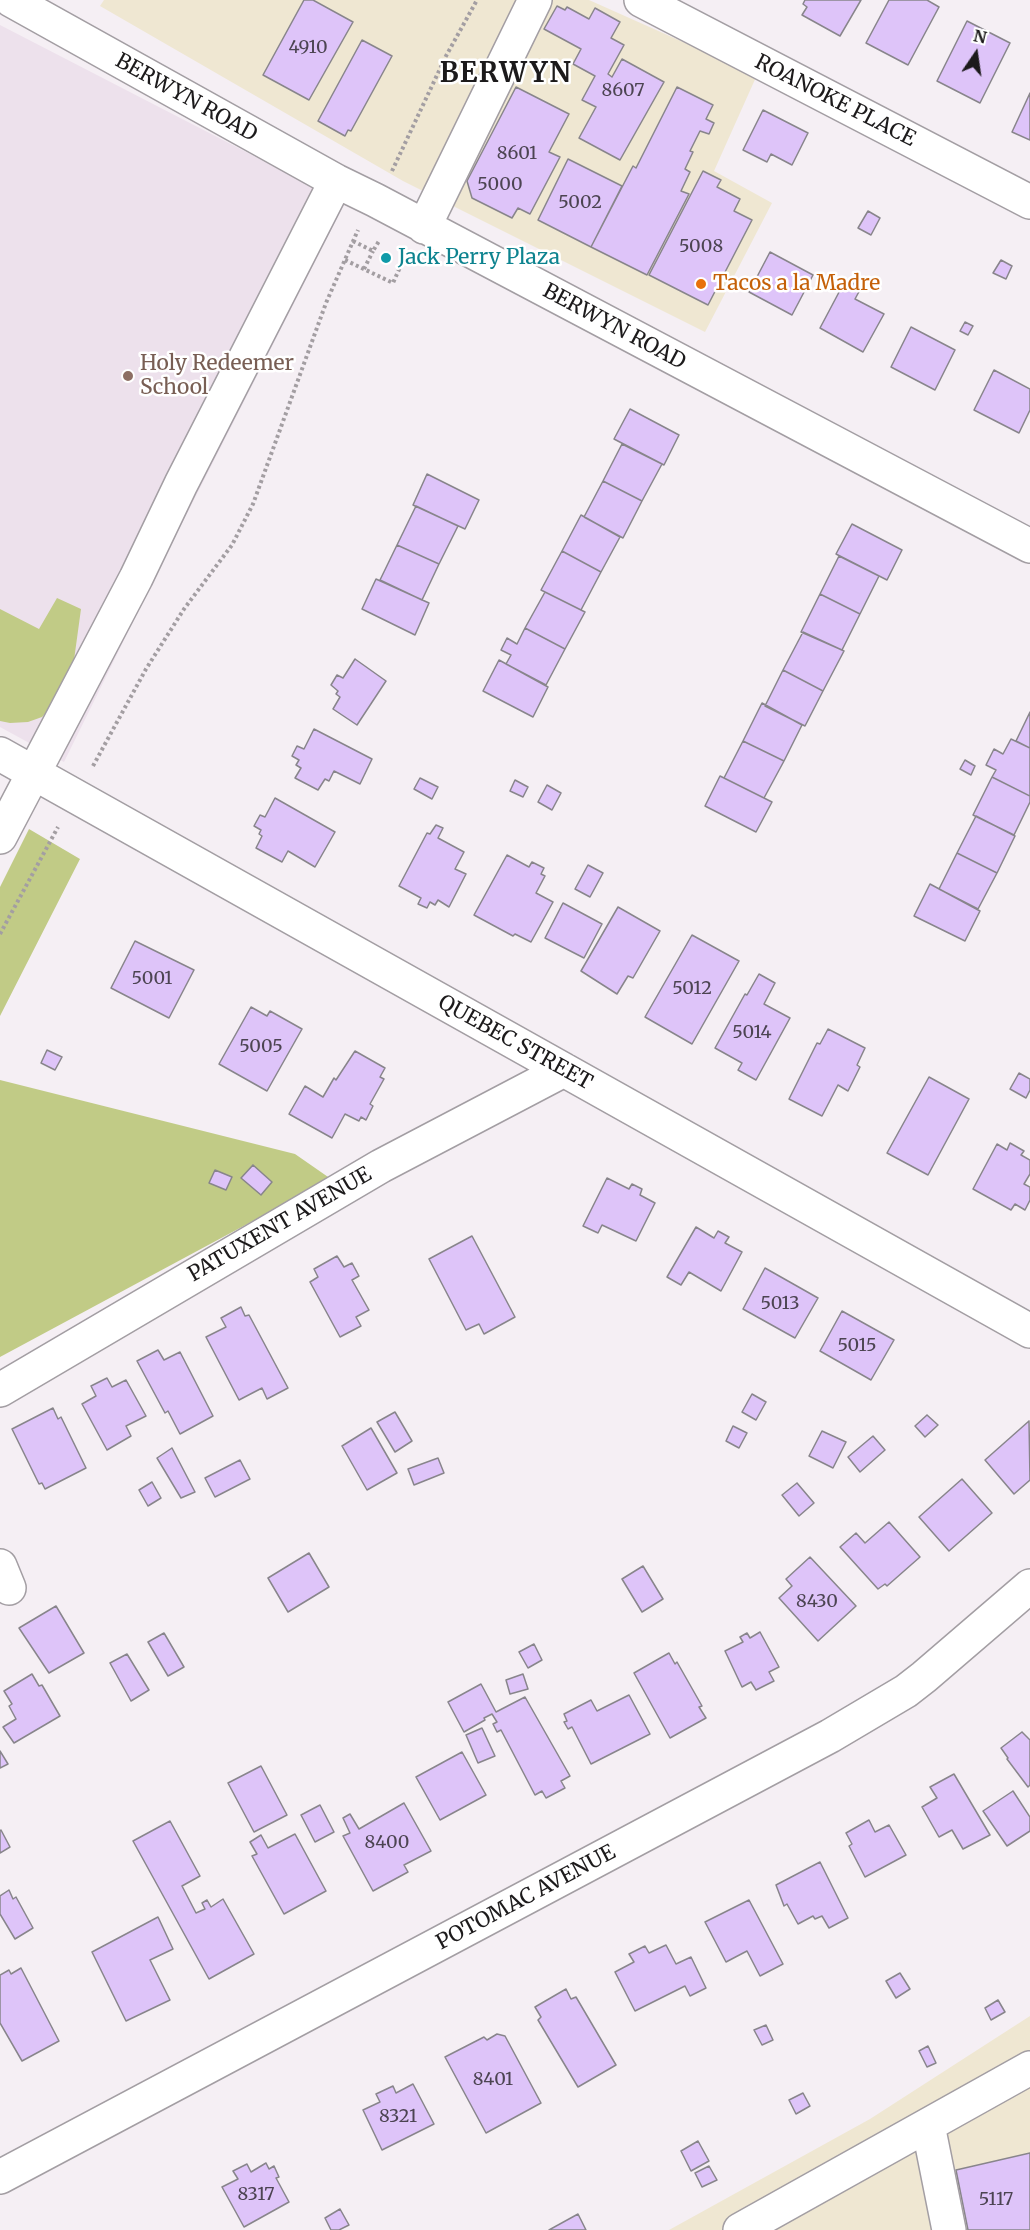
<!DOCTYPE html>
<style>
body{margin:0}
#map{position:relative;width:1030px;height:2230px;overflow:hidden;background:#f5eff4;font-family:Merriweather,serif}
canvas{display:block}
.north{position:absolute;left:946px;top:24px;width:60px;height:60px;-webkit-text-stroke:4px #fff;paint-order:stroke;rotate:13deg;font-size:16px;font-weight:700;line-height:24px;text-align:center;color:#1c1a1b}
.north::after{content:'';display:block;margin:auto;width:21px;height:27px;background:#1c1a1b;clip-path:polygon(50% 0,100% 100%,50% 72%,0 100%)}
</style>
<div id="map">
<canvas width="1030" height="2230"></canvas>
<div class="north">N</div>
</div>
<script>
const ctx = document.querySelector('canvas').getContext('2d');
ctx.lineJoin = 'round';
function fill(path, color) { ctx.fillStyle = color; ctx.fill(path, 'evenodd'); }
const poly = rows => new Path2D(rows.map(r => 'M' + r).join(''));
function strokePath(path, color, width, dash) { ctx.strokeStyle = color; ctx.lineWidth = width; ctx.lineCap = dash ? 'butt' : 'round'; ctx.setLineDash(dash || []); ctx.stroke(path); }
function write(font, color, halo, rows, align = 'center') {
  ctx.font = font + ' Merriweather,serif'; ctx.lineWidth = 5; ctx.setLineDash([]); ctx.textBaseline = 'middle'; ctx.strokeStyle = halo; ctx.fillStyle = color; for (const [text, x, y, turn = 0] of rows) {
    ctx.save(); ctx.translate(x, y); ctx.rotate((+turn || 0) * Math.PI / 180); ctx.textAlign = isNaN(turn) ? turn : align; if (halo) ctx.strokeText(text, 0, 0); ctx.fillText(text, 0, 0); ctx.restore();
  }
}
fill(poly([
 [104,0,589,0,757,75,714,171,772,203,705,332,403,181,100,6],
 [1030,2016,1030,2230,669,2230,870,2119]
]), '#efe7d2');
fill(poly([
 [0,25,345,203,169,549,64,762,0,727]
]), '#ede1ec');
fill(poly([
 [57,598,81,609,71,682,55,704,42,717,28,722,10,723,0,721,0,609,39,629],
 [29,829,80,859,0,1016,0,887],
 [0,1080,295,1154,331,1179,0,1357]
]), '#c1cb86');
const building = poly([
 [304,0,313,0,353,22,309,100,263,75,304,0],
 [805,0,861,0,840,36,802,15,807,7,803,4,805,0],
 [889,0,927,0,939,7,908,65,866,43,889,0],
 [557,6,565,10,567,7,589,19,595,8,620,22,611,38,624,45,608,74,612,77,622,59,664,82,620,160,579,138,596,107,582,100,595,76,573,64,581,49,544,29,557,6],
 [967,21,1010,43,980,103,937,81,967,21],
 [362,40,392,56,351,131,348,130,345,136,318,121,362,40],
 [516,87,569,114,549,152,560,157,530,214,518,208,512,218,472,198,467,181,516,87],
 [677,87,713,105,706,119,714,123,709,134,700,131,690,151,693,152,685,169,690,172,681,191,689,194,647,275,591,247,633,166,636,168,677,87],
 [1030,93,1030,140,1012,132,1030,93],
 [763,110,808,133,792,165,771,154,767,162,743,150,763,110],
 [568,159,622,186,591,247,538,220,568,159],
 [703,171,721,180,717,187,740,199,734,211,752,220,708,305,649,275,703,171],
 [868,211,880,218,871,235,858,228,868,211],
 [770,252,813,275,792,315,749,292,770,252],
 [1001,260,1012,266,1006,279,993,273,1001,260],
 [846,279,861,288,855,299,884,314,863,352,820,328,846,279],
 [965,322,973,326,968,335,960,331,965,322],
 [911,327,955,350,935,390,891,367,911,327],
 [994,370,1030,389,1030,410,1019,433,974,410,994,370],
 [630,409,679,435,664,465,614,439,630,409],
 [622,444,662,464,642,501,603,481,622,444],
 [427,474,479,500,465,529,413,505,427,474],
 [603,481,642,501,623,538,584,517,603,481],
 [416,506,458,526,439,564,397,545,416,506],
 [581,515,620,537,601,572,562,551,581,515],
 [852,524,902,550,887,580,836,554,852,524],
 [397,545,439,564,422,600,380,580,397,545],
 [562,551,601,572,581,610,541,590,562,551],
 [839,556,879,576,860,614,820,594,839,556],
 [376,579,429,603,415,635,362,609,376,579],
 [545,592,585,612,565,649,525,628,545,592],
 [820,594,860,614,842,650,801,632,820,594],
 [525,628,565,649,546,685,506,664,511,655,501,650,507,638,517,644,525,628],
 [803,632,844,651,823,691,783,670,803,632],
 [355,659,386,681,357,725,333,709,340,697,336,694,338,691,331,685,337,675,343,678,355,659],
 [499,660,548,687,533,717,483,691,499,660],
 [783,670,823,691,805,726,765,706,783,670],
 [762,703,802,725,784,761,743,741,762,703],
 [1030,712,1030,748,1016,741,1030,712],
 [314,729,372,759,360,784,334,771,329,781,325,779,318,790,295,778,301,768,296,765,299,760,292,756,297,746,304,749,314,729],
 [1011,739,1030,748,1030,796,992,777,996,770,986,765,994,749,1003,754,1011,739],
 [743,741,784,761,764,798,724,778,743,741],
 [965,760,975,766,971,775,960,769,965,760],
 [720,776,772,802,756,832,705,806,720,776],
 [992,777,1030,796,1030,802,1014,835,973,815,992,777],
 [420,778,438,787,432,799,414,789,420,778],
 [515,780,528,787,523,797,510,791,515,780],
 [547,785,561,793,552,810,538,802,547,785],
 [275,798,335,832,315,867,288,851,282,862,256,848,262,836,259,834,261,830,254,826,260,815,265,817,275,798],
 [976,816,1015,836,997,873,957,853,976,816],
 [436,825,443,828,438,838,464,852,455,869,466,874,449,907,438,900,435,905,430,902,427,908,418,904,421,898,399,886,427,833,430,834,436,825],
 [957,853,997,873,978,909,939,889,957,853],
 [507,855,529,867,532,862,544,868,541,874,545,876,536,893,553,902,531,942,515,934,513,936,474,915,507,855],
 [588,865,603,873,590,897,575,889,588,865],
 [930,884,980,911,965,941,914,916,930,884],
 [563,903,602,924,584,958,545,938,563,903],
 [618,907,660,931,633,978,628,976,617,994,581,971,618,907],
 [692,935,739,961,692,1044,645,1017,692,935],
 [135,941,194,970,169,1018,111,988,135,941],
 [759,974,775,983,764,1004,790,1018,756,1080,738,1070,742,1063,715,1048,745,994,747,995,759,974],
 [251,1007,267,1016,270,1011,302,1029,267,1091,219,1064,251,1007],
 [828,1029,865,1048,857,1065,860,1067,848,1091,838,1085,822,1116,789,1099,817,1043,820,1044,828,1029],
 [47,1050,62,1057,55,1070,41,1063,47,1050],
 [355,1051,385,1068,380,1077,384,1079,370,1104,373,1106,366,1120,361,1117,359,1121,345,1114,332,1138,289,1114,305,1086,323,1097,334,1078,336,1080,355,1051],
 [1019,1073,1030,1079,1030,1090,1026,1098,1010,1089,1019,1073],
 [929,1077,969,1099,928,1175,887,1153,929,1077],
 [1010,1143,1024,1151,1021,1155,1030,1160,1030,1174,1024,1184,1030,1187,1030,1200,1025,1210,1015,1204,1011,1210,973,1189,997,1144,1007,1150,1010,1143],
 [253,1165,272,1182,261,1195,241,1178,253,1165],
 [215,1170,232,1177,226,1190,209,1183,215,1170],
 [607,1178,629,1189,632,1184,642,1189,640,1195,655,1203,636,1241,602,1225,598,1233,583,1226,607,1178],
 [696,1227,714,1238,718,1231,729,1237,725,1243,742,1252,721,1291,689,1272,681,1285,667,1277,696,1227],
 [472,1236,515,1317,484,1334,479,1324,466,1330,429,1259,472,1236],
 [337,1256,344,1267,352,1263,359,1276,352,1280,369,1310,356,1317,361,1326,340,1337,310,1282,318,1277,314,1269,337,1256],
 [765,1268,818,1298,795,1338,743,1309,765,1268],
 [241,1307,245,1316,249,1315,288,1388,267,1399,262,1388,239,1400,206,1337,226,1327,221,1318,241,1307],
 [842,1311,894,1340,871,1380,820,1351,842,1311],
 [158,1350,164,1360,180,1352,213,1416,180,1434,168,1411,165,1413,137,1361,158,1350],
 [107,1378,112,1387,126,1380,146,1416,126,1426,131,1436,107,1450,82,1404,96,1396,91,1386,107,1378],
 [752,1394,766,1402,756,1420,742,1412,752,1394],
 [53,1408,58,1419,61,1417,86,1468,45,1489,42,1483,39,1484,12,1429,53,1408],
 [395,1412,412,1441,395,1452,377,1422,395,1412],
 [927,1415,938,1425,925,1437,915,1426,927,1415],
 [1029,1421,1030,1480,1014,1494,985,1460,1029,1421],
 [733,1426,747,1433,739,1448,726,1441,733,1426],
 [371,1428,397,1473,367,1490,342,1446,371,1428],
 [822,1431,846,1442,833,1468,809,1456,822,1431],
 [873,1436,885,1450,860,1472,848,1457,873,1436],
 [172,1448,195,1492,181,1498,157,1458,172,1448],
 [438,1458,444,1473,414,1485,408,1469,438,1458],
 [240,1460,250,1479,215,1497,205,1478,240,1460],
 [962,1479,992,1513,949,1551,919,1517,962,1479],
 [152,1482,161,1498,148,1506,139,1490,152,1482],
 [797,1483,814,1503,799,1516,782,1495,797,1483],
 [889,1522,920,1557,887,1586,885,1584,878,1589,840,1547,856,1533,865,1543,889,1522],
 [309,1553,329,1587,288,1612,268,1578,309,1553],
 [810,1557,856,1606,818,1641,779,1598,792,1586,786,1579,810,1557],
 [643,1566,663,1599,642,1612,622,1579,643,1566],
 [56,1606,84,1653,49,1673,19,1628,56,1606],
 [760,1632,779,1667,769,1672,774,1681,756,1690,751,1682,742,1687,725,1651,743,1642,740,1637,747,1633,750,1638,760,1632],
 [164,1633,184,1667,168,1676,148,1642,164,1633],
 [534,1644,542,1660,528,1668,519,1652,534,1644],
 [669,1653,675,1664,677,1662,702,1706,699,1707,706,1718,670,1738,634,1673,669,1653],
 [127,1654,149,1690,131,1701,110,1663,127,1654],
 [32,1674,39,1686,42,1685,60,1716,14,1743,3,1727,16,1719,9,1706,12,1704,4,1691,32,1674],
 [523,1674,528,1689,510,1694,506,1680,523,1674],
 [481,1684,496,1712,525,1697,570,1776,561,1781,565,1788,546,1798,542,1791,535,1795,501,1730,497,1732,493,1724,497,1722,492,1714,484,1718,485,1720,464,1732,448,1702,481,1684],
 [629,1695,650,1734,591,1764,572,1727,568,1729,564,1722,567,1721,564,1714,591,1700,597,1711,629,1695],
 [482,1728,495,1756,478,1763,466,1735,482,1728],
 [1022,1732,1030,1740,1030,1785,1028,1787,1007,1759,1008,1758,1001,1748,1022,1732],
 [0,1751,8,1764,0,1768,0,1751],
 [462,1752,486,1795,440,1820,416,1777,462,1752],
 [261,1766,287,1815,254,1832,228,1783,261,1766],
 [954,1774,990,1835,963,1849,952,1830,939,1837,922,1807,937,1798,930,1787,954,1774],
 [1013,1791,1030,1817,1030,1831,1007,1846,983,1811,1013,1791],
 [404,1803,431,1851,404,1865,408,1872,373,1891,343,1836,350,1833,343,1818,350,1814,359,1829,404,1803],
 [320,1805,334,1832,315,1842,301,1815,320,1805],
 [869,1820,875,1832,889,1825,906,1855,865,1877,849,1846,852,1844,846,1833,869,1820],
 [170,1821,200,1876,182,1886,196,1913,205,1909,202,1903,207,1900,211,1907,223,1899,254,1954,209,1979,133,1841,170,1821],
 [1,1830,10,1847,0,1853,0,1831,1,1830],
 [295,1834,326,1891,284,1914,252,1856,257,1854,250,1842,261,1835,268,1848,295,1834],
 [820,1862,848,1918,829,1928,822,1916,815,1919,813,1916,798,1924,787,1904,784,1906,776,1885,820,1862],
 [9,1890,13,1899,16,1897,33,1928,15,1939,0,1914,0,1896,9,1890],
 [749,1900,783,1964,760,1976,747,1951,726,1962,705,1922,749,1900],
 [158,1917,173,1949,150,1960,170,2000,126,2021,92,1952,158,1917],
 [666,1945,676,1964,691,1957,706,1988,690,1996,685,1986,635,2011,615,1972,634,1962,629,1954,645,1946,649,1953,666,1945],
 [21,1968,59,2041,22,2061,0,2023,0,1975,9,1970,11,1974,21,1968],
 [900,1973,910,1989,896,1998,886,1981,900,1973],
 [566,1989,571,1999,576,1997,616,2065,578,2087,538,2020,541,2017,535,2007,566,1989],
 [998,2000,1005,2012,991,2020,985,2008,998,2000],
 [766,2025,773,2040,762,2045,754,2030,766,2025],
 [497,2034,505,2036,541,2103,486,2133,445,2057,484,2037,487,2040,497,2034],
 [928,2046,936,2063,927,2067,919,2051,928,2046],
 [413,2084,434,2124,382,2150,363,2110,380,2102,376,2094,393,2086,396,2093,413,2084],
 [803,2093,810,2106,796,2114,789,2100,803,2093],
 [698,2141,709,2161,691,2171,681,2151,698,2141],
 [1030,2153,1030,2230,968,2230,956,2170,1030,2153],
 [266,2163,269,2169,274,2166,279,2177,276,2178,289,2202,244,2227,222,2187,238,2179,233,2171,247,2164,251,2172,266,2163],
 [709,2166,717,2180,702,2187,695,2173,709,2166],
 [340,2209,349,2225,339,2230,331,2230,325,2218,340,2209],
 [578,2214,586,2230,549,2230,578,2214]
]);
fill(building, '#dec4f9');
strokePath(building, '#88858b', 1.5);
const minor = poly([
 [11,0,336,181,375,200,1030,546],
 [641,0,1030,202],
 [424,227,535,0],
 [0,754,1030,1331],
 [0,837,136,578,181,484,336,181],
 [0,1390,381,1166,564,1070],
 [0,1566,9,1588],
 [928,2125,949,2230],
 [0,2177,830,1736,906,1691,924,1677,1030,1586],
 [740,2230,1030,2068]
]);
strokePath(minor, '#a39ea3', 36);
strokePath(poly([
 [392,171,446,56,477,0],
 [353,241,373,251,379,241],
 [345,260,393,283,405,256],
 [364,269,373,251],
 [93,766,146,669,184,609,232,545,253,504,326,303,358,230],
 [0,934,58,827]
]), '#a39ea2', 4, [3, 3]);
strokePath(minor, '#fff', 33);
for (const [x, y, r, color] of [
 [386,258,6,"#0f9aa8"],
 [701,284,6,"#e8710a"],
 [128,376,6,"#8d6e63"]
]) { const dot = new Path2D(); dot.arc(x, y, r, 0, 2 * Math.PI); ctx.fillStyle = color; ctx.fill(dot); strokePath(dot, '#fff', 2); }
write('18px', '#4c4452', null, [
 ["4910",308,48],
 ["8607",623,91],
 ["8601",517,154],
 ["5000",500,185],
 ["5002",580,203],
 ["5008",701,247],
 ["5001",152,979],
 ["5012",692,989],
 ["5014",752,1033],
 ["5005",261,1047],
 ["5013",780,1304],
 ["5015",857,1346],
 ["8430",817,1602],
 ["8400",387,1843],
 ["8401",493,2080],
 ["8321",398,2117],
 ["8317",256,2195],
 ["5117",996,2200]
]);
write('21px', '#1c1a1b', '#fff', [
 ["BERWYN ROAD",186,98,29],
 ["ROANOKE PLACE",835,101,27],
 ["BERWYN ROAD",614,327,28],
 ["QUEBEC STREET",515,1043,29],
 ["PATUXENT AVENUE",280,1225,-30],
 ["POTOMAC AVENUE",526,1898,-28]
]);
write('21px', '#0d838f', '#fff', [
 ["Jack Perry Plaza",398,258]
], 'left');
write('21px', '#c56008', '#fff', [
 ["Tacos a la Madre",713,284]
], 'left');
write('21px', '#785e54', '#fff', [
 ["Holy Redeemer",140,364],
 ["School",140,388]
], 'left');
ctx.letterSpacing = '1.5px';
write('bold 27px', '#1c1a1b', '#fff', [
 ["BERWYN",506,74]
]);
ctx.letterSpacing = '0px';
</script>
